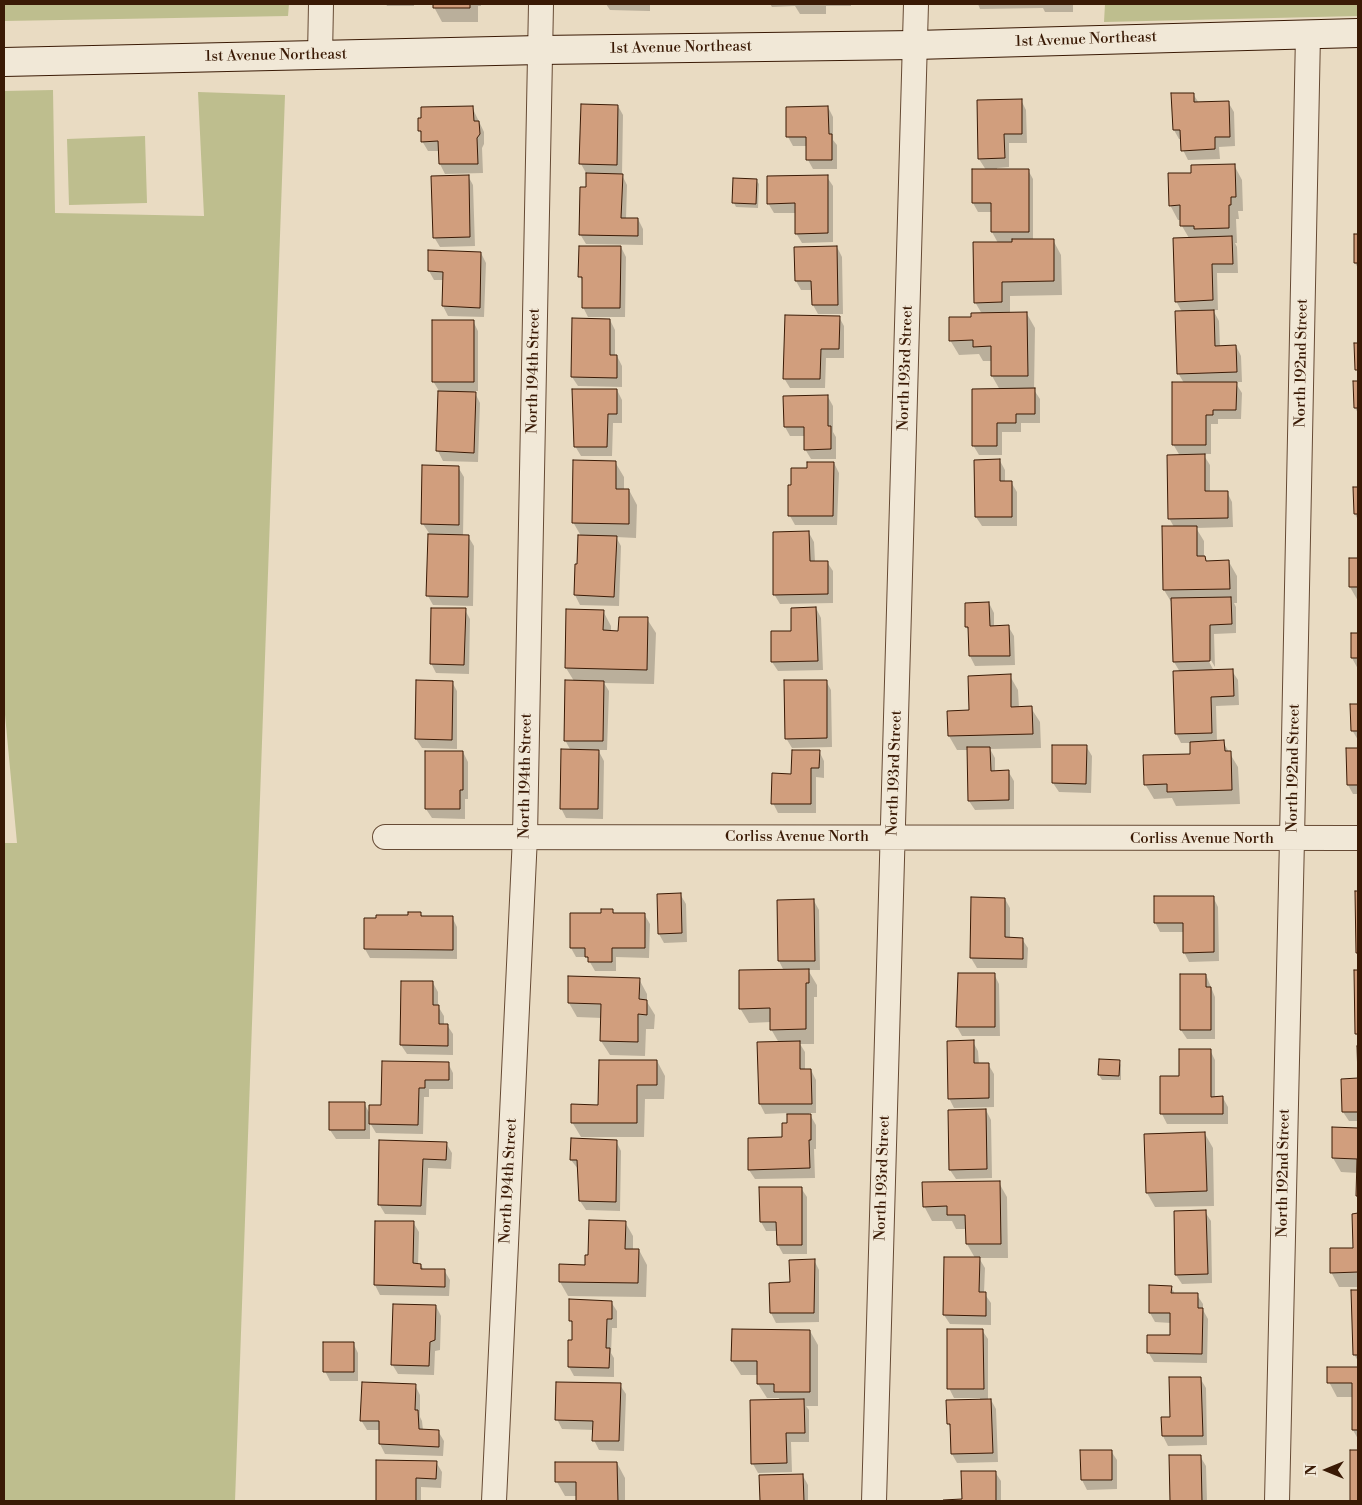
<!DOCTYPE html>
<style>
body{margin:0}
#map{position:relative;width:1362px;height:1505px;overflow:hidden;background:#e9dbc2;font-family:"Libre Bodoni",serif}
canvas{display:block}
.frame{position:absolute;inset:0;border:5px solid #3a1a05;pointer-events:none}
.north{position:absolute;left:1302px;top:1445px;width:50px;height:50px;-webkit-text-stroke:4px #f1e8d7;paint-order:stroke;rotate:270deg;font-size:14px;font-weight:700;line-height:20px;text-align:center;color:#3a1a05}
.north::after{content:'';display:block;margin:auto;width:18px;height:22px;background:#3a1a05;clip-path:polygon(50% 0,100% 100%,50% 72%,0 100%)}
</style>
<div id="map">
<canvas width="1362" height="1505"></canvas>
<div class="frame"></div>
<div class="north">N</div>
</div>
<script>
const ctx = document.querySelector('canvas').getContext('2d');
ctx.lineJoin = 'round';
function fill(path, color) { ctx.fillStyle = color; ctx.fill(path, 'evenodd'); }
const poly = rows => new Path2D(rows.map(r => 'M' + r).join(''));
function strokePath(path, color, width, dash) { ctx.strokeStyle = color; ctx.lineWidth = width; ctx.lineCap = dash ? 'butt' : 'round'; ctx.setLineDash(dash || []); ctx.stroke(path); }
function write(font, color, halo, rows, align = 'center') {
  ctx.font = font + ' "Libre Bodoni",serif'; ctx.lineWidth = 4.5; ctx.setLineDash([]); ctx.textBaseline = 'middle'; ctx.strokeStyle = halo; ctx.fillStyle = color; for (const [text, x, y, turn = 0] of rows) {
    ctx.save(); ctx.translate(x, y); ctx.rotate((+turn || 0) * Math.PI / 180); ctx.textAlign = isNaN(turn) ? turn : align; if (halo) ctx.strokeText(text, 0, 0); ctx.fillText(text, 0, 0); ctx.restore();
  }
}
fill(poly([
 [4,4,289,4,288,16,4,21],
 [1105,4,1358,4,1358,16,1104,22],
 [53,90,55,213,204,216,198,92,285,95,235,1501,4,1501,4,843,17,843,4,704,4,91],
 [145,136,147,203,69,205,67,139]
]), '#bebe8e');
fill(poly([
 [386,4,414,4,414,6,387,6],
 [434,4,481,4,481,6,478,6,478,22,442,22,434,7],
 [606,4,650,4,650,11,610,10],
 [770,4,851,4,851,6,826,6,826,14,800,14,795,6,772,7],
 [978,4,1073,4,1073,12,1045,12,1043,8,980,9],
 [1193,94,1199,103,1228,102,1234,112,1235,146,1219,147,1220,159,1188,160,1183,150,1182,139,1179,139,1174,130],
 [1021,100,1026,110,1027,143,1009,143,1009,167,997,168,997,170,1028,170,1033,179,1033,240,1053,240,1061,255,1062,295,1010,296,1010,314,1027,314,1035,328,1034,390,1040,399,1040,423,1021,423,1021,432,1002,432,1002,455,979,455,973,445,1000,390,992,376,992,361,983,361,979,354,959,355,950,340,973,319,982,314,975,302,998,243,992,232,992,212,978,212,973,203,986,170,979,159],
 [618,106,623,115,622,175,627,185,626,219,638,219,643,229,643,245,586,244,580,234,587,188,586,173,581,164],
 [472,107,484,132,484,144,482,148,483,173,445,174,440,164,439,151,428,151,422,141,422,135,419,130],
 [828,107,833,117,833,140,837,145,837,169,813,169,808,160,808,146,793,146,788,137],
 [1234,165,1242,180,1243,211,1238,211,1239,219,1236,219,1237,243,1235,243,1237,247,1238,273,1217,273,1218,310,1213,310,1219,321,1220,347,1236,346,1241,356,1242,382,1235,382,1242,393,1241,419,1218,419,1218,424,1211,424,1211,454,1203,454,1210,465,1210,492,1227,492,1232,502,1233,527,1196,528,1204,541,1204,557,1207,562,1229,562,1237,576,1237,603,1234,603,1236,607,1236,633,1214,634,1215,667,1208,655,1206,656,1214,671,1232,671,1238,680,1239,705,1216,706,1217,742,1223,742,1238,767,1240,804,1176,806,1172,798,1154,799,1145,784,1191,755,1191,743,1181,743,1176,733,1180,672,1174,662,1173,605,1164,590,1163,528,1174,527,1169,518,1180,456,1173,444,1184,383,1178,373,1182,312,1176,301,1189,238,1182,226,1182,220,1178,220,1170,205,1192,174],
 [468,176,473,185,475,246,440,247,434,237],
 [827,177,833,186,833,242,802,243,796,233,796,213,774,213,768,203],
 [756,180,759,184,758,208,736,207,734,203],
 [1355,236,1358,236,1358,268,1355,263],
 [621,247,626,257,625,317,588,317,583,307,583,282,580,276],
 [837,247,842,257,843,314,818,314,813,305,813,290,801,290,796,281],
 [481,253,486,263,484,317,448,316,443,306,444,280,434,280,429,271],
 [839,317,844,326,844,358,826,358,825,388,790,388,784,378],
 [610,320,615,330,615,356,617,356,622,366,622,387,578,386,572,377],
 [473,321,478,331,478,391,474,391,480,403,478,462,443,461,438,451,439,391,433,381],
 [1355,382,1358,382,1358,413,1355,408],
 [617,390,622,400,622,423,613,423,612,456,581,456,575,446],
 [828,397,833,406,833,432,836,437,836,459,811,459,805,449,805,436,790,436,785,427],
 [1000,461,1005,470,1005,482,1011,482,1017,492,1017,526,982,526,976,517],
 [615,462,624,477,624,490,629,490,637,505,636,538,616,537,621,546,619,606,580,605,575,595,576,566,578,566,581,536,573,522],
 [834,463,839,473,837,525,795,525,790,516,809,469],
 [458,467,464,477,463,536,468,536,474,546,473,606,433,605,428,596,429,533,423,524],
 [1355,489,1358,489,1358,520,1355,514],
 [809,533,814,542,815,562,827,562,833,571,833,603,780,604,774,594],
 [1350,559,1358,559,1358,601,1350,587],
 [989,603,994,613,994,627,1008,626,1014,636,1015,665,975,666,970,656,970,632,966,627],
 [816,608,821,618,823,670,778,671,772,662,792,632],
 [465,610,470,619,469,674,436,673,431,663],
 [603,611,611,626,611,632,620,632,647,619,656,633,654,684,604,683,609,691,607,750,598,750,604,761,603,819,566,818,561,808,571,751,565,740,574,681,566,668],
 [1352,634,1358,634,1358,669,1352,658],
 [1010,676,1018,690,1019,708,1031,708,1040,722,1041,748,990,749,995,758,995,772,1008,771,1014,781,1014,809,975,810,969,801,968,750,957,750,949,736,970,712],
 [826,681,831,690,832,747,792,748,786,738],
 [452,682,457,691,457,749,422,748,416,739],
 [1351,705,1358,705,1358,740,1352,730],
 [1086,746,1092,756,1091,793,1059,792,1053,783],
 [1348,749,1358,749,1358,794,1353,794,1348,785],
 [819,751,824,761,824,778,816,777,816,813,778,813,773,803,792,775],
 [463,752,468,762,468,799,465,799,465,819,432,818,426,809],
 [1356,893,1358,893,1358,955,1357,953],
 [680,894,686,904,687,942,664,943,659,934],
 [1213,897,1218,907,1219,961,1189,962,1184,952,1184,932,1160,932,1155,922],
 [972,899,1005,899,1010,908,1010,939,1022,939,1028,948,1027,968,977,968,971,958],
 [778,901,814,901,819,910,820,970,808,970,817,985,817,997,814,997,814,1044,800,1044,805,1052,805,1070,811,1070,816,1080,816,1113,809,1113,816,1125,816,1149,814,1149,815,1178,755,1179,749,1170,784,1139,788,1124,788,1113,765,1114,760,1104,759,1043,779,1043,771,1029,771,1022,749,1023,740,1008,784,971,779,961],
 [612,911,614,914,644,914,650,924,649,958,616,957,616,971,595,971,587,957,576,957,571,948,602,914],
 [420,913,423,917,452,917,457,927,457,959,370,958,365,949,409,916],
 [1355,971,1358,971,1358,1037,1356,1034],
 [994,974,999,984,1000,1036,962,1036,957,1027],
 [1206,975,1215,997,1215,1039,1187,1039,1181,1030],
 [639,979,647,994,647,1002,655,1015,654,1029,646,1029,645,1056,610,1055,601,1041,602,1018,577,1017,569,1003],
 [433,983,438,992,438,1006,444,1016,444,1025,447,1025,453,1034,453,1055,407,1054,401,1045],
 [973,1042,978,1051,979,1065,988,1064,994,1074,994,1107,954,1108,949,1098],
 [1210,1050,1215,1060,1215,1098,1223,1098,1228,1107,1228,1124,1167,1124,1162,1114,1162,1077,1180,1077],
 [657,1061,665,1076,664,1099,645,1099,644,1137,581,1137,572,1122,599,1106],
 [1100,1061,1119,1061,1121,1065,1121,1080,1102,1080,1099,1075],
 [448,1063,453,1073,453,1089,429,1089,429,1097,424,1097,423,1134,376,1133,370,1123,370,1139,336,1139,330,1130,330,1104,364,1103,370,1114],
 [1342,1080,1358,1080,1358,1121,1349,1121,1343,1112],
 [986,1110,991,1120,992,1178,956,1179,950,1170],
 [1333,1129,1358,1129,1358,1196,1358,1173,1341,1172,1333,1158],
 [1205,1134,1213,1148,1214,1206,1155,1207,1147,1193],
 [616,1141,621,1151,620,1211,586,1210,580,1201,578,1169,571,1160],
 [381,1142,446,1143,452,1153,451,1169,428,1168,426,1215,385,1214,379,1204],
 [999,1183,1007,1197,1008,1258,979,1258,985,1268,984,1293,991,1303,991,1325,950,1324,944,1315,975,1258,967,1244,967,1229,956,1229,952,1221,932,1221,924,1206],
 [760,1188,801,1188,807,1197,807,1254,783,1254,778,1245,778,1231,766,1231,761,1222],
 [1205,1212,1211,1221,1212,1283,1182,1284,1176,1275],
 [1354,1215,1358,1215,1358,1287,1339,1287,1331,1272,1354,1249],
 [376,1222,413,1222,419,1232,418,1265,421,1265,424,1270,444,1270,450,1280,449,1296,380,1295,375,1285],
 [625,1222,633,1236,633,1250,639,1250,647,1265,646,1297,568,1296,560,1282,586,1266,589,1256],
 [814,1260,819,1270,819,1322,776,1323,771,1313,770,1284,791,1283],
 [1171,1287,1175,1294,1197,1295,1203,1304,1203,1310,1208,1319,1207,1363,1154,1362,1148,1352,1171,1336,1171,1323,1155,1322,1150,1313],
 [1353,1291,1358,1291,1358,1361,1354,1354],
 [611,1302,617,1311,617,1328,612,1328,611,1353,614,1358,614,1377,574,1376,569,1367,573,1341,574,1326,570,1320],
 [436,1306,441,1316,440,1350,435,1351,434,1375,398,1374,392,1364],
 [982,1330,988,1339,988,1400,991,1400,996,1409,998,1462,957,1463,952,1454,951,1429,948,1423,980,1400,980,1398,954,1398,949,1388],
 [810,1331,818,1345,818,1406,806,1406,809,1410,809,1442,791,1442,792,1472,758,1473,753,1464,780,1401,779,1398,767,1398,758,1384,758,1375,741,1375,732,1361],
 [353,1343,358,1353,358,1381,330,1381,325,1371],
 [1329,1368,1358,1368,1358,1439,1353,1430,1353,1397,1337,1397,1329,1382],
 [1200,1378,1206,1388,1207,1445,1168,1446,1163,1436,1162,1419,1171,1418],
 [415,1385,420,1395,420,1417,422,1421,423,1430,438,1431,444,1441,443,1456,385,1454,380,1444,380,1430,367,1430,361,1420],
 [620,1385,626,1394,624,1451,599,1450,594,1440,594,1430,562,1429,557,1419],
 [1111,1451,1117,1460,1117,1489,1087,1490,1082,1480,1082,1452],
 [1351,1452,1358,1452,1358,1501,1352,1501],
 [1200,1456,1206,1466,1207,1501,1171,1501,1170,1457],
 [378,1461,436,1462,442,1472,441,1488,421,1487,421,1501,377,1501],
 [617,1463,625,1478,625,1501,577,1501,577,1496,565,1496,557,1482],
 [995,1472,1001,1481,1001,1501,945,1501,963,1501],
 [760,1476,803,1476,808,1485,808,1501,761,1501]
]), '#0003');
const building = poly([
 [433,4,470,4,470,8,433,8,433,4],
 [1171,93,1194,93,1194,102,1229,101,1230,137,1215,137,1215,149,1181,151,1180,130,1173,130,1171,93],
 [1022,99,1022,134,1004,134,1005,158,978,159,977,100,1022,99],
 [581,104,618,105,617,165,579,164,581,104],
 [473,106,474,121,479,121,480,134,477,138,478,164,439,164,438,141,421,142,421,131,418,131,418,118,421,118,421,107,473,106],
 [828,106,829,134,832,134,832,160,806,160,806,137,786,137,786,107,828,106],
 [1235,164,1236,197,1231,197,1231,205,1229,205,1229,228,1194,229,1194,226,1180,226,1180,205,1169,206,1168,173,1191,173,1191,165,1235,164],
 [972,169,1029,169,1029,232,991,232,991,203,972,203,972,169],
 [586,173,623,174,621,218,638,218,638,236,579,235,580,187,586,187,586,173],
 [469,175,470,237,433,238,431,176,469,175],
 [828,175,828,233,795,234,795,203,767,204,767,176,828,175],
 [733,178,757,179,756,204,732,203,733,178],
 [1354,234,1358,234,1358,263,1354,263,1354,234],
 [1232,236,1233,264,1212,264,1213,300,1175,302,1173,238,1232,236],
 [1012,239,1054,239,1054,281,1002,282,1002,302,974,303,973,242,1012,242,1012,239],
 [579,246,621,246,620,308,582,308,582,277,578,277,579,246],
 [837,246,838,305,812,305,811,281,795,281,794,247,837,246],
 [428,250,481,252,480,308,442,306,443,272,428,271,428,250],
 [1214,310,1215,346,1236,345,1237,372,1177,374,1175,311,1214,310],
 [1027,312,1028,376,991,376,991,346,973,347,973,340,949,341,949,317,971,317,971,313,1027,312],
 [785,315,840,316,839,349,821,349,820,379,783,379,785,315],
 [572,318,610,319,610,355,617,355,617,378,571,377,572,318],
 [432,320,474,320,474,382,432,382,432,320],
 [1354,343,1358,343,1358,370,1355,370,1354,343],
 [1353,381,1358,381,1358,408,1354,408,1353,381],
 [1172,382,1237,382,1236,410,1213,410,1213,415,1206,415,1206,445,1172,445,1172,382],
 [1035,388,1035,414,1016,414,1016,423,997,423,997,446,972,446,972,389,1035,388],
 [572,389,617,389,617,414,608,414,607,447,574,447,572,389],
 [438,391,476,392,474,453,436,451,438,391],
 [828,395,828,426,831,426,831,449,804,450,804,427,784,427,783,396,828,395],
 [1205,454,1205,491,1228,491,1228,518,1168,519,1167,455,1205,454],
 [1000,459,1000,481,1012,481,1012,517,975,517,974,460,1000,459],
 [573,460,616,461,616,489,629,489,629,524,572,523,573,460],
 [807,462,834,462,833,516,788,516,788,485,791,485,791,468,807,468,807,462],
 [422,465,459,466,459,525,421,524,422,465],
 [1353,487,1358,487,1358,514,1354,514,1353,487],
 [1162,526,1197,526,1197,556,1205,556,1206,561,1229,560,1230,589,1163,590,1162,526],
 [809,531,810,561,828,561,828,594,773,595,773,532,809,531],
 [428,534,469,535,468,597,426,596,428,534],
 [578,535,617,536,614,597,574,595,575,564,577,564,578,535],
 [1349,558,1358,558,1358,587,1349,587,1349,558],
 [1231,597,1232,624,1210,625,1210,661,1173,662,1171,598,1231,597],
 [989,602,990,626,1009,625,1010,656,969,656,968,627,965,627,965,603,989,602],
 [816,607,818,661,771,662,771,631,791,631,791,608,816,607],
 [431,608,466,608,464,665,430,664,431,608],
 [566,609,604,610,603,630,618,631,619,617,648,617,647,670,565,668,566,609],
 [1351,633,1358,633,1358,658,1351,658,1351,633],
 [1233,669,1234,696,1211,697,1212,733,1175,734,1173,671,1233,669],
 [1011,674,1011,707,1032,706,1033,734,948,736,947,711,969,710,968,676,1011,674],
 [416,680,453,681,452,740,415,739,416,680],
 [565,680,604,681,603,741,564,741,565,680],
 [784,680,827,680,827,738,785,739,784,680],
 [1350,704,1358,704,1358,731,1351,731,1350,704],
 [1224,740,1225,751,1231,751,1232,790,1167,792,1167,784,1144,785,1143,755,1190,754,1190,742,1224,740],
 [1052,745,1087,745,1086,784,1052,783,1052,745],
 [967,747,990,747,991,771,1009,770,1009,800,968,801,967,747],
 [1346,748,1358,748,1358,785,1347,785,1346,748],
 [561,749,599,750,598,809,560,809,561,749],
 [792,750,820,750,819,768,811,768,811,804,771,804,772,773,791,774,792,750],
 [425,751,463,751,463,790,460,790,460,809,425,809,425,751],
 [1355,891,1358,891,1358,953,1356,953,1355,891],
 [681,893,682,933,658,934,657,894,681,893],
 [1154,896,1214,896,1214,952,1183,953,1183,923,1154,923,1154,896],
 [971,897,1005,898,1005,937,1023,938,1023,959,970,958,971,897],
 [814,899,815,961,778,961,777,900,814,899],
 [601,909,613,909,613,913,645,913,645,948,612,948,612,962,588,962,588,957,585,957,585,948,570,948,570,913,601,913,601,909],
 [408,912,421,912,421,916,453,916,453,950,364,949,364,918,376,918,376,915,408,915,408,912],
 [809,969,809,983,806,983,806,1029,770,1030,770,1008,739,1009,739,970,809,969],
 [1354,970,1358,970,1358,1034,1355,1034,1354,970],
 [958,973,995,973,995,1027,956,1027,958,973],
 [1180,974,1206,974,1206,987,1211,987,1211,1030,1180,1030,1180,974],
 [568,976,640,978,639,999,647,1000,647,1015,638,1014,638,1042,600,1041,601,1004,568,1003,568,976],
 [401,981,433,981,433,1005,439,1005,439,1024,448,1024,448,1046,400,1045,401,981],
 [974,1040,974,1063,989,1063,989,1098,948,1099,947,1041,974,1040],
 [800,1041,800,1069,811,1069,812,1104,759,1104,757,1042,800,1041],
 [1357,1046,1358,1046,1358,1112,1342,1112,1341,1079,1358,1078,1357,1046],
 [1179,1049,1211,1049,1211,1097,1223,1096,1223,1114,1160,1114,1160,1076,1179,1076,1179,1049],
 [1099,1059,1120,1060,1119,1076,1098,1075,1099,1059],
 [599,1060,657,1060,657,1085,637,1085,637,1123,571,1123,571,1104,598,1105,599,1060],
 [382,1061,449,1062,449,1080,425,1080,425,1088,419,1088,418,1125,369,1124,369,1105,381,1105,382,1061],
 [329,1102,365,1102,365,1130,329,1130,329,1102],
 [986,1109,987,1169,949,1170,948,1110,986,1109],
 [787,1114,811,1114,811,1140,809,1140,810,1168,748,1170,748,1138,782,1137,782,1123,787,1123,787,1114],
 [1332,1127,1358,1128,1358,1196,1356,1196,1357,1159,1332,1158,1332,1127],
 [1205,1132,1207,1191,1146,1193,1144,1134,1205,1132],
 [571,1138,617,1140,616,1202,579,1201,577,1160,570,1160,571,1138],
 [379,1140,447,1142,446,1160,423,1159,421,1206,378,1205,379,1140],
 [1000,1181,1001,1244,966,1244,965,1215,947,1215,947,1206,923,1207,922,1182,1000,1181],
 [759,1187,802,1187,802,1245,777,1245,776,1222,760,1222,759,1187],
 [1206,1210,1208,1274,1175,1275,1174,1211,1206,1210],
 [1358,1213,1358,1272,1330,1273,1330,1248,1353,1248,1352,1214,1358,1213],
 [589,1220,626,1221,625,1249,639,1249,638,1283,559,1282,559,1264,585,1265,585,1255,588,1255,589,1220],
 [375,1221,414,1221,413,1263,421,1264,421,1269,445,1269,445,1287,374,1285,375,1221],
 [944,1257,980,1257,979,1292,986,1292,986,1316,943,1315,944,1257],
 [815,1259,814,1313,770,1313,769,1283,790,1282,789,1260,815,1259],
 [1149,1285,1172,1286,1171,1293,1198,1293,1198,1308,1203,1308,1202,1354,1147,1353,1147,1335,1170,1335,1170,1313,1149,1313,1149,1285],
 [1351,1290,1358,1290,1358,1355,1353,1355,1351,1290],
 [569,1299,612,1301,612,1319,607,1319,606,1348,610,1348,609,1368,568,1367,568,1340,572,1340,572,1321,569,1321,569,1299],
 [393,1304,436,1305,435,1340,430,1342,429,1366,391,1365,393,1304],
 [732,1329,810,1330,810,1392,774,1392,774,1384,757,1384,757,1361,731,1361,732,1329],
 [947,1329,983,1329,984,1389,947,1389,947,1329],
 [323,1342,354,1342,354,1372,323,1372,323,1342],
 [1327,1367,1358,1367,1358,1430,1352,1430,1352,1383,1327,1383,1327,1367],
 [1169,1377,1201,1377,1203,1436,1162,1436,1161,1417,1170,1417,1169,1377],
 [362,1382,416,1384,415,1410,418,1410,419,1429,439,1430,439,1447,379,1444,379,1421,360,1421,362,1382],
 [556,1382,621,1383,619,1441,592,1441,593,1421,555,1420,556,1382],
 [804,1399,805,1433,786,1433,787,1463,751,1464,750,1400,804,1399],
 [991,1399,993,1453,951,1454,950,1424,947,1424,946,1400,991,1399],
 [1080,1450,1112,1450,1112,1480,1081,1480,1080,1450],
 [1350,1450,1358,1450,1358,1501,1350,1501,1350,1450],
 [1169,1455,1201,1455,1202,1501,1170,1501,1169,1455],
 [376,1460,437,1461,436,1479,416,1478,416,1501,376,1501,376,1460],
 [555,1462,617,1462,618,1501,576,1501,576,1482,555,1482,555,1462],
 [961,1471,996,1471,996,1501,943,1501,943,1500,962,1499,961,1471],
 [803,1474,804,1501,760,1501,759,1475,803,1474]
]);
fill(building, '#d19e7d');
strokePath(building, '#3a1a05', 1);
const street = poly([
 [320,56,321,4],
 [385,837,1358,838],
 [494,1501,525,836,541,4],
 [874,1501,916,4],
 [1277,1501,1292,839,1308,34]
]);
const secondary = poly([
 [4,62,540,50,915,45,1358,33]
]);
strokePath(street, '#664a34', 26);
strokePath(secondary, '#3a1a05', 30);
strokePath(street, '#f1e8d7', 24);
strokePath(secondary, '#f1e8d7', 28);
write('15px', '#3a1a05', '#f1e8d7', [
 ["1st Avenue Northeast",1086,40,-2],
 ["1st Avenue Northeast",681,48,-1],
 ["1st Avenue Northeast",276,56,-1],
 ["North 192nd Street",1302,363,-89],
 ["North 193rd Street",906,368,-88],
 ["North 194th Street",534,371,-89],
 ["North 192nd Street",1294,768,-89],
 ["North 193rd Street",895,773,-88],
 ["North 194th Street",526,776,-89],
 ["Corliss Avenue North",797,837],
 ["Corliss Avenue North",1202,839],
 ["North 192nd Street",1284,1173,-89],
 ["North 193rd Street",883,1178,-88],
 ["North 194th Street",509,1181,-87]
]);
</script>
